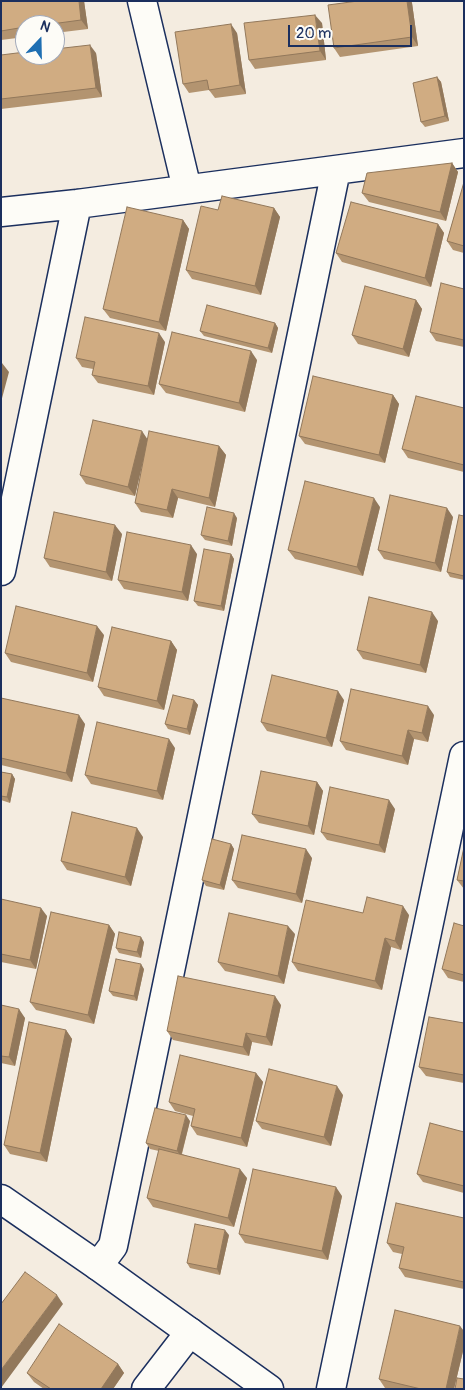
<!DOCTYPE html>
<style>
body{margin:0}
#map{position:relative;width:465px;height:1390px;overflow:hidden;background:#f4ece0;font-family:Pangolin,sans-serif}
canvas{display:block}
.frame{position:absolute;inset:0;border:2px solid #1b2f5e;pointer-events:none}
.north{position:absolute;left:15px;top:15px;width:50px;height:50px;box-sizing:border-box;background:#fdfcf7;border:1px solid #a3aaba;border-radius:50%;rotate:21deg;font-size:14px;font-weight:700;line-height:20px;text-align:center;color:#1b2f5e}
.north::after{content:'';display:block;margin:auto;width:18px;height:22px;background:#1f6fb2;clip-path:polygon(50% 0,100% 100%,50% 72%,0 100%)}
.scale{position:absolute;left:288px;top:25px;width:124px;height:22px;box-sizing:border-box;border:2px solid #1b2f5e;border-top:0;padding-left:6px;font-size:15px;line-height:18px;white-space:nowrap;color:#1b2f5e;-webkit-text-stroke:4px #fdfcf7;paint-order:stroke}
</style>
<div id="map">
<canvas width="465" height="1390"></canvas>
<div class="frame"></div>
<div class="north">N</div>
<div class="scale">20 m</div>
</div>
<script>
const ctx = document.querySelector('canvas').getContext('2d');
ctx.lineJoin = 'round';
const poly = rows => new Path2D(rows.map(r => 'M' + r).join(''));
function strokePath(path, color, width, dash) { ctx.strokeStyle = color; ctx.lineWidth = width; ctx.lineCap = dash ? 'butt' : 'round'; ctx.setLineDash(dash || []); ctx.stroke(path); }
function fill(path, color) { ctx.fillStyle = color; ctx.fill(path, 'evenodd'); }
const street = poly([
 [142,1,187,189],
 [1,212,77,204,464,153],
 [1,571,77,204],
 [98,1266,113,1246,336,170],
 [146,1389,190,1332],
 [331,1389,464,756]
]);
const secondary = poly([
 [1,1199,98,1266,269,1389]
]);
strokePath(street, '#1b2f5e', 31);
strokePath(secondary, '#1b2f5e', 31);
strokePath(street, '#fdfcf7', 28);
strokePath(secondary, '#fdfcf7', 28);
fill(poly([
 [1,1,84,1,88,29,55,33,55,25,25,25,25,37,1,40],
 [358,1,411,1,412,3,418,46,340,57,334,48],
 [322,23,326,60,255,69,249,60],
 [237,33,246,94,215,98,209,90,189,93,183,84],
 [96,53,102,97,1,109,1,55],
 [437,77,441,82,449,121,425,127,421,122],
 [452,163,458,172,446,221,369,202,362,193],
 [464,182,464,253,453,250,447,241],
 [274,208,280,217,261,295,192,279,186,270,218,210],
 [183,220,189,229,166,331,110,318,103,309],
 [438,224,444,233,431,287,342,262,336,253],
 [464,289,464,347,436,341,430,332],
 [416,300,422,309,409,357,358,344,352,335],
 [275,323,278,328,272,353,204,336,200,331],
 [165,342,154,395,98,383,92,375,93,369,82,367,76,358],
 [257,360,245,412,166,393,159,384],
 [393,395,399,404,385,463,305,444,299,436],
 [464,408,464,472,408,458,402,449],
 [148,440,219,446,226,455,215,507,178,498,173,518,141,512,135,503,146,447,135,496,86,484,80,475],
 [380,507,363,576,295,559,288,550],
 [464,516,464,580,450,577,447,572],
 [453,517,441,572,384,559,378,550],
 [237,518,232,546,205,540,201,535],
 [122,534,112,581,50,567,44,558],
 [197,554,188,601,124,589,118,580],
 [231,554,234,559,224,611,198,606,194,601],
 [438,621,426,673,363,659,357,650],
 [104,635,93,682,11,662,5,653],
 [171,641,177,650,164,710,104,696,98,687],
 [1,698,85,724,72,782,1,765],
 [194,700,198,705,190,735,168,729,165,724],
 [344,700,332,747,267,731,261,722],
 [434,715,428,742,414,739,408,765,346,750,340,741],
 [175,748,163,800,91,784,85,775],
 [1,772,12,774,15,779,10,803,1,800],
 [317,782,323,791,314,835,259,823,252,814],
 [395,809,385,853,327,840,321,832],
 [143,837,131,886,67,870,61,861],
 [231,844,234,849,224,890,206,886,202,880],
 [464,847,464,889,457,880],
 [312,858,302,903,238,888,232,880],
 [1,899,47,916,36,969,1,962],
 [363,913,409,915,401,950,391,947,382,990,298,971,292,962],
 [109,925,115,934,94,1024,36,1010,30,1002],
 [464,926,464,982,448,978,442,969],
 [295,934,284,984,225,971,218,962],
 [144,942,141,958,119,953,116,948],
 [144,969,137,1001,113,996,109,991],
 [1,1005,25,1018,15,1066,1,1063],
 [281,1005,272,1046,252,1042,249,1056,173,1040,167,1031],
 [464,1023,464,1083,426,1076,419,1067],
 [66,1030,72,1039,47,1162,10,1154,4,1145],
 [256,1073,263,1082,247,1147,197,1135,191,1126,193,1116,175,1111,169,1102],
 [343,1095,331,1146,262,1129,256,1121],
 [190,1121,182,1154,247,1178,234,1227,153,1207,147,1198,159,1151,150,1149,146,1143],
 [464,1132,464,1193,423,1182,417,1174],
 [342,1196,328,1260,245,1243,239,1234],
 [464,1218,464,1289,405,1277,399,1268,402,1254,393,1252,387,1243],
 [229,1235,220,1275,190,1268,187,1263],
 [464,1347,454,1389,390,1389,385,1388,379,1379],
 [118,1364,124,1373,113,1389,44,1389,34,1382,27,1373]
]), '#b39470');
fill(poly([
 [79,1,84,1,88,29,81,20],
 [407,1,411,1,412,3,418,46,412,37],
 [315,15,322,23,326,60,320,51],
 [231,24,237,33,246,94,240,85],
 [90,45,96,53,102,97,96,88],
 [437,77,441,82,449,121,445,116],
 [452,163,458,172,446,221,440,212],
 [274,208,280,217,261,295,255,286],
 [183,220,189,229,166,331,159,322],
 [438,224,444,233,431,287,425,278],
 [416,300,422,309,409,357,403,349],
 [275,323,278,328,272,353,268,348],
 [159,333,165,342,154,395,148,386],
 [251,351,257,360,245,412,239,403],
 [2,363,9,372,1,402,1,367],
 [393,395,399,404,385,463,379,455],
 [142,431,148,440,135,496,128,487],
 [219,446,226,455,215,507,209,498],
 [172,489,178,498,173,518,167,510],
 [374,498,380,507,363,576,357,567],
 [447,508,453,517,441,572,435,563],
 [234,513,237,518,232,546,228,541],
 [115,525,122,534,112,581,106,572],
 [191,545,197,554,188,601,182,592],
 [231,554,234,559,224,611,221,606],
 [432,612,438,621,426,673,420,665],
 [97,626,104,635,93,682,87,673],
 [171,641,177,650,164,710,157,701],
 [338,691,344,700,332,747,326,738],
 [194,700,198,705,190,735,187,729],
 [428,706,434,715,428,742,422,733],
 [79,715,85,724,72,782,66,773],
 [408,730,414,739,408,765,402,756],
 [169,739,175,748,163,800,157,791],
 [12,774,15,779,10,803,7,797],
 [317,782,323,791,314,835,308,826],
 [389,800,395,809,385,853,379,845],
 [137,828,143,837,131,886,125,877],
 [231,844,234,849,224,890,220,885],
 [306,849,312,858,302,903,296,894],
 [403,906,409,915,401,950,395,941],
 [41,908,47,916,36,969,30,960],
 [109,925,115,934,94,1024,88,1015],
 [288,926,295,934,284,984,278,976],
 [141,937,144,942,141,958,137,952],
 [385,938,391,947,382,990,375,981],
 [141,964,144,969,137,1001,134,996],
 [275,996,281,1005,272,1046,266,1037],
 [19,1009,25,1018,15,1066,9,1057],
 [66,1030,72,1039,47,1162,40,1153],
 [246,1033,252,1042,249,1056,243,1047],
 [256,1073,263,1082,247,1147,241,1138],
 [337,1086,343,1095,331,1146,324,1137],
 [186,1115,190,1121,181,1156,177,1151],
 [240,1169,247,1178,234,1227,228,1218],
 [336,1187,342,1196,328,1260,322,1251],
 [225,1230,229,1235,220,1275,217,1269],
 [57,1295,63,1304,1,1388,1,1370],
 [460,1326,464,1331,464,1347,454,1389,446,1389],
 [118,1364,124,1373,113,1389,101,1389]
]), '#92785b');
const building = poly([
 [1,1,79,1,81,20,44,25,25,25,25,27,1,31,1,1],
 [358,1,407,1,412,37,334,48,328,5,358,1],
 [315,15,320,51,249,60,244,23,315,15],
 [231,24,240,85,209,90,207,80,183,84,175,32,231,24],
 [90,45,96,88,1,99,1,55,25,52,25,55,55,55,55,49,90,45],
 [437,77,445,116,421,122,413,83,437,77],
 [452,163,440,212,362,193,367,173,452,163],
 [464,182,464,246,447,241,464,182],
 [222,196,274,208,255,286,186,270,201,206,218,210,222,196],
 [351,202,438,224,425,278,336,253,351,202],
 [127,207,183,220,159,322,103,309,127,207],
 [441,283,464,289,464,340,430,332,441,283],
 [365,286,416,300,403,349,352,335,365,286],
 [207,305,275,323,268,348,200,331,207,305],
 [85,317,159,333,148,386,92,375,95,362,76,358,85,317],
 [172,332,251,351,239,403,159,384,172,332],
 [313,376,393,395,379,455,299,436,313,376],
 [416,396,464,408,464,465,402,449,416,396],
 [93,420,142,431,128,487,80,475,93,420],
 [149,431,219,446,209,498,172,489,167,510,135,503,149,431],
 [305,481,374,498,357,567,288,550,305,481],
 [390,495,447,508,435,563,378,550,390,495],
 [207,507,234,513,228,541,201,535,207,507],
 [54,512,115,525,106,572,44,558,54,512],
 [459,515,464,516,464,576,447,572,459,515],
 [127,532,191,545,182,592,118,580,127,532],
 [204,549,231,554,221,606,194,601,204,549],
 [369,597,432,612,420,665,357,650,369,597],
 [16,606,97,626,87,673,5,653,16,606],
 [112,627,171,641,157,701,98,687,112,627],
 [272,675,338,691,326,738,261,722,272,675],
 [351,689,428,706,422,733,408,730,402,756,340,741,351,689],
 [173,695,194,700,187,729,165,724,173,695],
 [1,698,79,715,66,773,1,758,1,698],
 [97,722,169,739,157,791,85,775,97,722],
 [261,771,317,782,308,826,252,814,261,771],
 [1,772,12,774,7,797,1,796,1,772],
 [330,787,389,800,379,845,321,832,330,787],
 [72,812,137,828,125,877,61,861,72,812],
 [242,835,306,849,296,894,232,880,242,835],
 [212,839,231,844,220,885,202,880,212,839],
 [464,847,464,881,457,880,464,847],
 [367,897,403,906,395,941,385,938,375,981,292,962,306,900,363,913,367,897],
 [1,899,41,908,30,960,1,954,1,899],
 [51,912,109,925,88,1015,30,1002,51,912],
 [229,913,288,926,278,976,218,962,229,913],
 [454,923,464,926,464,975,442,969,454,923],
 [119,932,141,937,137,952,116,948,119,932],
 [116,959,141,964,134,996,109,991,116,959],
 [178,976,275,996,266,1037,246,1033,243,1047,167,1031,178,976],
 [1,1005,19,1009,9,1057,1,1056,1,1005],
 [429,1017,464,1023,464,1075,419,1067,429,1017],
 [29,1022,66,1030,40,1153,4,1145,29,1022],
 [180,1055,256,1073,241,1138,191,1126,195,1109,169,1102,180,1055],
 [269,1069,337,1086,324,1137,256,1121,269,1069],
 [155,1108,186,1115,177,1151,146,1143,155,1108],
 [430,1123,464,1132,464,1186,417,1174,430,1123],
 [159,1149,240,1169,228,1218,147,1198,159,1149],
 [253,1169,336,1187,322,1251,239,1234,253,1169],
 [396,1203,464,1218,464,1282,399,1268,404,1247,387,1243,396,1203],
 [195,1224,225,1230,217,1269,187,1263,195,1224],
 [25,1272,57,1295,1,1370,1,1304,25,1272],
 [395,1310,460,1326,446,1389,421,1389,379,1379,395,1310],
 [59,1324,118,1364,101,1389,51,1389,27,1373,59,1324],
 [457,1378,464,1379,464,1389,455,1389,457,1378]
]);
fill(building, '#d0ac82');
strokePath(building, '#92785b', 1);
</script>
